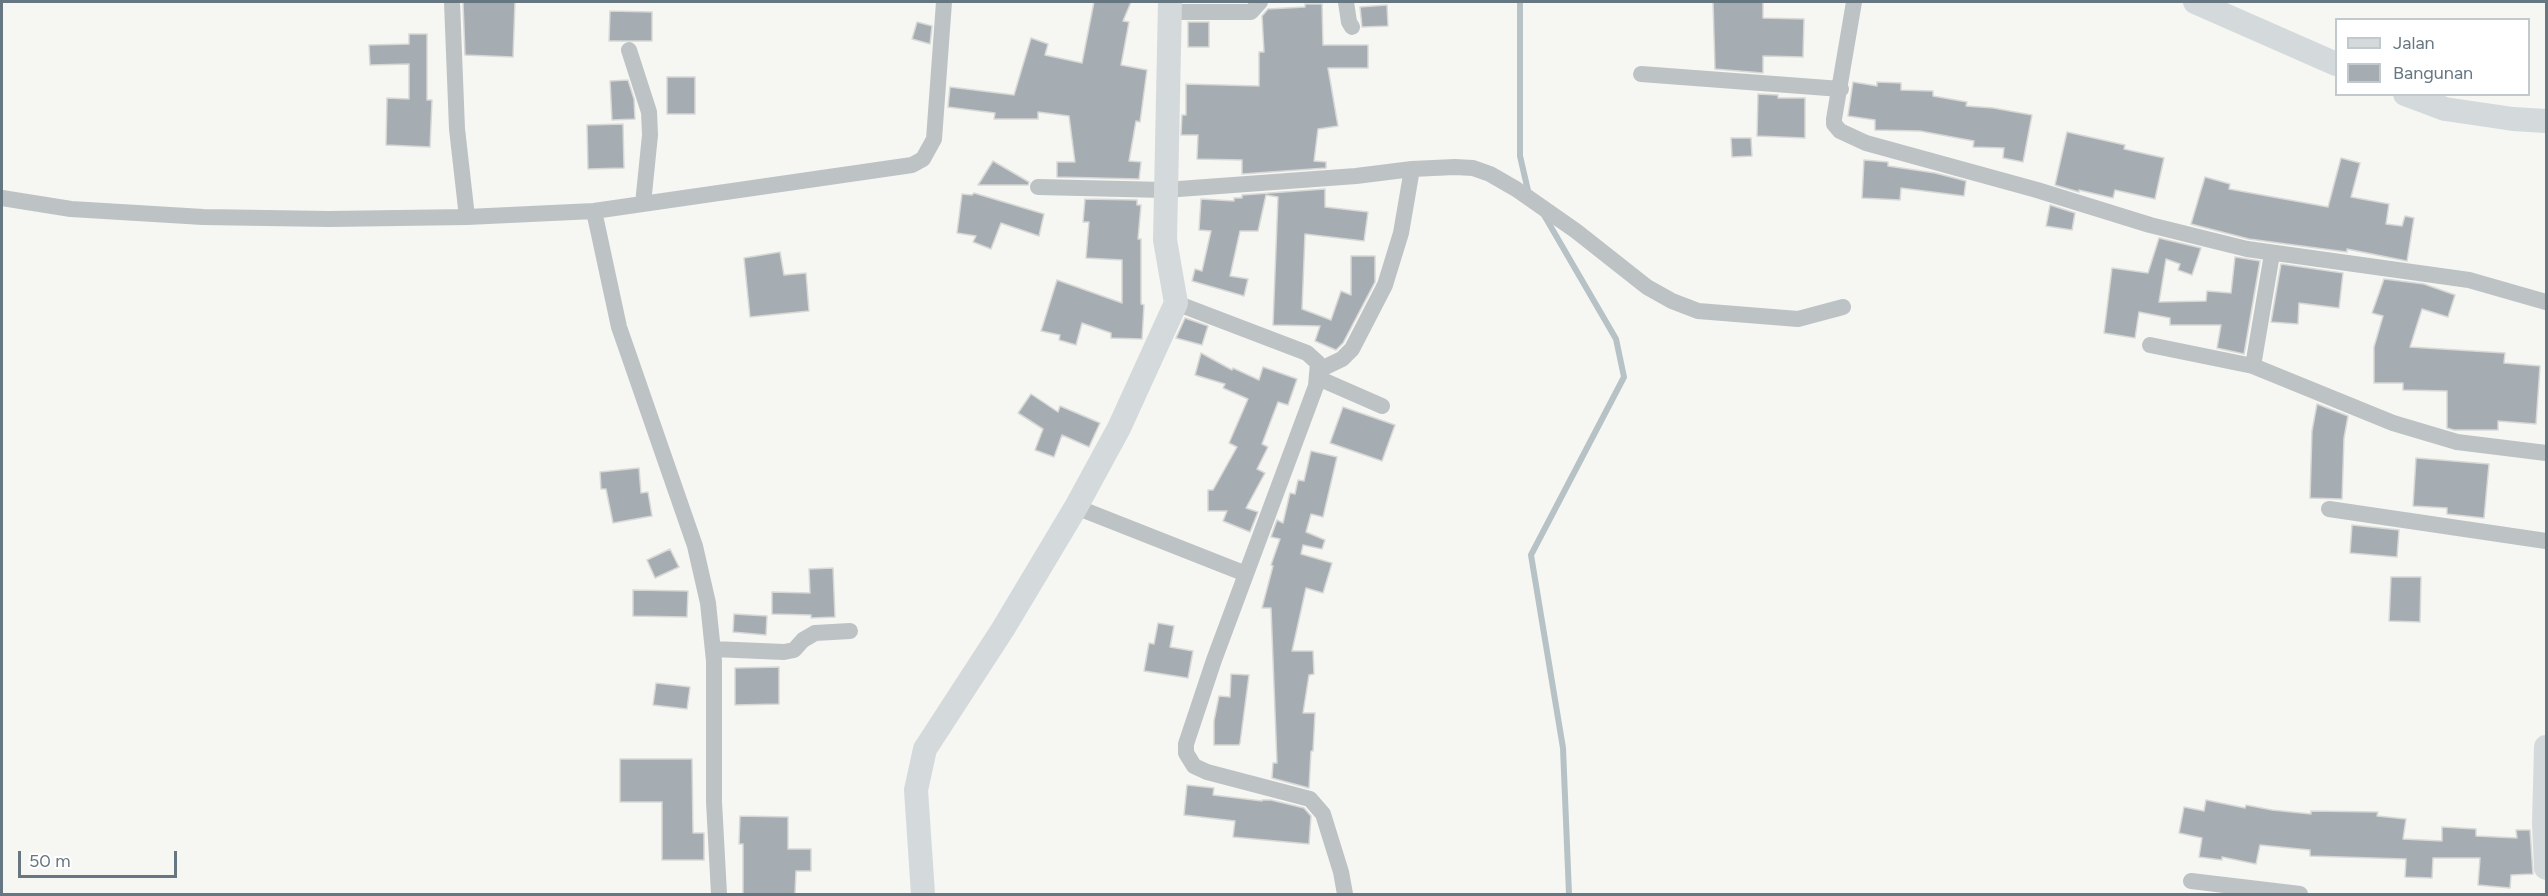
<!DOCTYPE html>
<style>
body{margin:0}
#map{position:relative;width:2548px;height:896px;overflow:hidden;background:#f6f6f3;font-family:Figtree,sans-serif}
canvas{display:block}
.frame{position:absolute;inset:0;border:3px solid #677782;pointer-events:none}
.legend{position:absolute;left:2335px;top:18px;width:195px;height:78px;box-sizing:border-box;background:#fff;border:2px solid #c2c9cd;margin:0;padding:8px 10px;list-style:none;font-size:18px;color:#677782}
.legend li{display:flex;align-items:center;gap:12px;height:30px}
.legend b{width:30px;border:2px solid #c2c9cd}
.scale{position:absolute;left:18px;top:851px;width:159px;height:27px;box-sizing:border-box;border:3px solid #677782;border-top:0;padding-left:8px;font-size:18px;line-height:21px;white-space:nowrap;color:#677782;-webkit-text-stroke:4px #fff;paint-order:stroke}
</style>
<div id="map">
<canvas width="2548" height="896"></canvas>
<div class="frame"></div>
<ul class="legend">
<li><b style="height:8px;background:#d4d9dc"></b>Jalan</li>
<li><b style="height:16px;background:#a5adb2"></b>Bangunan</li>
</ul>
<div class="scale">50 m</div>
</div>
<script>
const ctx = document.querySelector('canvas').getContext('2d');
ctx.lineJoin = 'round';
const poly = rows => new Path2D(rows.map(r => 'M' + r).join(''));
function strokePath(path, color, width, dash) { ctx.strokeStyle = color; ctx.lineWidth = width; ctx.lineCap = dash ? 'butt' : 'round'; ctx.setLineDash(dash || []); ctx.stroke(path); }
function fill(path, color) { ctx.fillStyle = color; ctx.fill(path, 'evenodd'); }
strokePath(poly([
 [1520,2,1520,156,1529,195],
 [1544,215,1616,339,1624,377,1531,555,1563,748,1569,894]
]), '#b6c2c5', 6);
const building = poly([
 [463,2,515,2,513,57,465,55,463,2],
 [1094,2,1131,2,1123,21,1129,22,1121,65,1147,70,1140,122,1136,121,1129,161,1141,162,1139,179,1057,177,1057,162,1075,162,1069,116,1038,112,1038,119,994,119,995,113,948,107,950,87,1014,95,1031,38,1048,44,1045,55,1082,63,1094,2],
 [1713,2,1763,2,1763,18,1804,19,1803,57,1763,56,1763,73,1715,69,1713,2],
 [1305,4,1322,4,1323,45,1368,45,1368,68,1328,68,1338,126,1318,129,1314,161,1326,162,1326,168,1242,174,1242,160,1197,159,1198,135,1181,135,1182,115,1186,115,1186,84,1259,86,1259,52,1264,52,1262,16,1268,9,1305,7,1305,4],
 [1387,5,1388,26,1362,27,1360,7,1387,5],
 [610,11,652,12,652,41,609,41,610,11],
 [917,22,932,26,930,44,912,39,917,22],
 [1188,22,1209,22,1209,47,1188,47,1188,22],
 [409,34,427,34,427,100,432,100,430,147,386,145,387,98,409,99,409,64,370,65,369,45,409,44,409,34],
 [667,77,695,77,695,114,667,114,667,77],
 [628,80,634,99,635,119,612,120,610,81,628,80],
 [1853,82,1877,86,1877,82,1901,83,1901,90,1933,91,1933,96,1967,102,1966,106,1993,108,2032,115,2023,162,2003,158,2004,148,1973,147,1974,141,1920,131,1875,130,1875,120,1848,116,1853,82],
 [1758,94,1778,95,1778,98,1805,98,1805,138,1757,136,1758,94],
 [623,124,624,168,588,169,587,125,623,124],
 [2067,132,2125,145,2124,149,2164,158,2155,199,2115,190,2113,198,2079,190,2079,192,2055,185,2067,132],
 [1731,138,1751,138,1752,156,1732,157,1731,138],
 [2341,158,2360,163,2351,197,2389,204,2386,224,2402,226,2405,216,2414,218,2407,261,2347,249,2347,252,2249,239,2191,224,2205,177,2230,184,2229,189,2328,207,2341,158],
 [1864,160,1888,162,1888,166,1935,173,1966,181,1964,196,1901,188,1900,200,1862,198,1864,160],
 [993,161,1029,182,1028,185,978,185,993,161],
 [1325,189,1325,207,1368,212,1364,241,1305,234,1302,309,1331,320,1341,291,1351,295,1351,256,1375,256,1375,282,1343,343,1336,350,1315,341,1320,326,1273,325,1278,197,1266,195,1258,231,1240,231,1230,276,1248,279,1244,296,1192,281,1195,269,1202,271,1211,231,1199,230,1201,199,1234,201,1234,198,1242,198,1242,195,1325,189],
 [974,193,1044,214,1039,236,1001,223,991,249,973,242,976,236,957,233,962,194,972,195,974,193],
 [1085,199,1137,200,1137,205,1141,205,1138,239,1141,239,1141,304,1144,305,1142,339,1111,338,1111,333,1082,323,1076,345,1059,340,1060,335,1041,331,1057,280,1122,303,1122,260,1086,258,1089,222,1083,222,1085,199],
 [2050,205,2075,213,2072,230,2046,226,2050,205],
 [2159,238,2201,248,2192,275,2178,270,2180,264,2166,259,2159,302,2206,301,2207,291,2231,293,2235,257,2260,261,2244,354,2217,348,2221,325,2170,325,2170,318,2139,312,2135,338,2104,333,2112,268,2148,273,2159,238],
 [780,252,784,275,806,273,809,311,750,317,744,258,780,252],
 [2281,264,2343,273,2339,308,2299,303,2298,324,2271,322,2281,264],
 [2384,279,2424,284,2455,295,2448,317,2422,309,2410,347,2505,353,2504,363,2540,366,2536,424,2498,421,2498,430,2454,430,2447,428,2447,391,2403,390,2403,383,2374,383,2374,347,2383,316,2372,313,2384,279],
 [1185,318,1208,326,1202,345,1176,338,1185,318],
 [1201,353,1232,370,1233,368,1259,380,1263,367,1297,379,1288,405,1278,402,1262,444,1268,447,1257,469,1265,473,1246,508,1258,512,1250,532,1223,521,1227,511,1208,511,1208,490,1213,490,1237,447,1229,443,1248,399,1223,388,1225,384,1195,375,1201,353],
 [1031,394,1058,412,1060,406,1100,423,1089,447,1062,435,1054,457,1035,450,1043,429,1018,413,1031,394],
 [2317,404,2348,416,2344,438,2342,499,2310,498,2312,431,2317,404],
 [1343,407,1395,425,1382,461,1330,443,1343,407],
 [1311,451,1337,457,1323,517,1311,514,1306,532,1325,540,1322,549,1303,545,1301,554,1332,563,1323,593,1306,588,1292,651,1313,651,1314,674,1309,675,1303,713,1315,713,1313,751,1311,751,1309,788,1272,778,1273,763,1277,763,1271,608,1262,608,1273,566,1271,565,1280,539,1271,537,1277,520,1283,523,1290,493,1295,494,1298,480,1304,481,1311,451],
 [2416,458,2489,464,2484,518,2447,514,2447,508,2413,506,2416,458],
 [639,468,641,493,648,492,652,516,613,523,606,489,601,489,600,472,639,468],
 [2352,525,2399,530,2397,557,2350,553,2352,525],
 [670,549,679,567,655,578,647,560,670,549],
 [833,568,835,617,811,618,811,615,772,614,772,592,810,593,809,569,833,568],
 [2391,577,2421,577,2420,622,2389,621,2391,577],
 [633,590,688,591,687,617,633,616,633,590],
 [734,614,767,616,766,635,733,632,734,614],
 [1158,623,1174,626,1170,647,1193,651,1188,678,1144,671,1149,643,1154,644,1158,623],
 [779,667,779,704,735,705,735,668,779,667],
 [1231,674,1249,675,1240,743,1239,745,1214,745,1214,721,1219,696,1230,697,1231,674],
 [656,683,690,687,687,709,653,705,656,683],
 [620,759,692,759,693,833,704,833,704,860,662,860,662,802,620,802,620,759],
 [1187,785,1214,788,1213,795,1262,801,1262,800,1271,800,1304,808,1311,816,1309,844,1233,837,1235,821,1184,815,1187,785],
 [2206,800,2245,808,2246,805,2272,810,2311,814,2311,811,2378,812,2377,816,2406,819,2403,839,2442,841,2442,827,2476,829,2476,836,2517,838,2516,830,2530,830,2533,874,2511,875,2510,888,2478,885,2480,858,2433,858,2432,878,2405,877,2406,859,2310,856,2310,850,2260,845,2256,864,2222,857,2222,860,2199,857,2202,838,2179,833,2184,807,2204,811,2206,800],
 [740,816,788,817,788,849,811,849,811,871,796,871,795,894,743,894,743,844,739,844,740,816]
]);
fill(building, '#a5adb2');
strokePath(building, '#d8d8d6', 1.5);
strokePath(poly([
 [452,2,457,129,467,217],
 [1346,2,1349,22,1352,27],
 [1854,2,1834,119,1834,124,1840,131,1866,143,2037,190,2150,225,2247,249,2469,280,2546,302],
 [1170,12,1251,12,1260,2],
 [629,50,649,112,650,135,643,204],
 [1641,74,1841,89],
 [1038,187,1165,190,1356,176,1412,169,1455,167,1473,168,1490,174,1516,189,1576,231,1647,287,1672,301,1698,311,1798,319,1843,307],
 [2,198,71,209,203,217,329,219,467,217,594,211,912,165,923,159,934,139,944,2],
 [594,211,619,327,695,546,708,603,714,661,714,802,719,894],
 [1176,303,1307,353,1318,363,1316,386,1214,660,1186,744,1186,753,1194,766,1207,772,1310,799,1323,814,1341,872,1345,894],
 [2150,345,2253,366,2393,423,2457,442,2546,453],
 [2253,366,2272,254],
 [1319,370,1342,359,1352,349,1385,285,1401,233,1412,169],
 [1318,378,1382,406],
 [1076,507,1246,574],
 [2329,509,2546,541],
 [713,649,784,652,794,650,803,640,815,633,850,631],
 [2191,881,2300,894]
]), '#bdc2c5', 16);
strokePath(poly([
 [2195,2,2336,64],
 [2405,94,2445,109,2513,119,2546,121],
 [2546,747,2544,823,2546,868],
 [923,894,916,790,925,749,1003,629,1076,507,1119,428,1176,303,1165,240,1170,2]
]), '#d4d9dc', 24);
</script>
